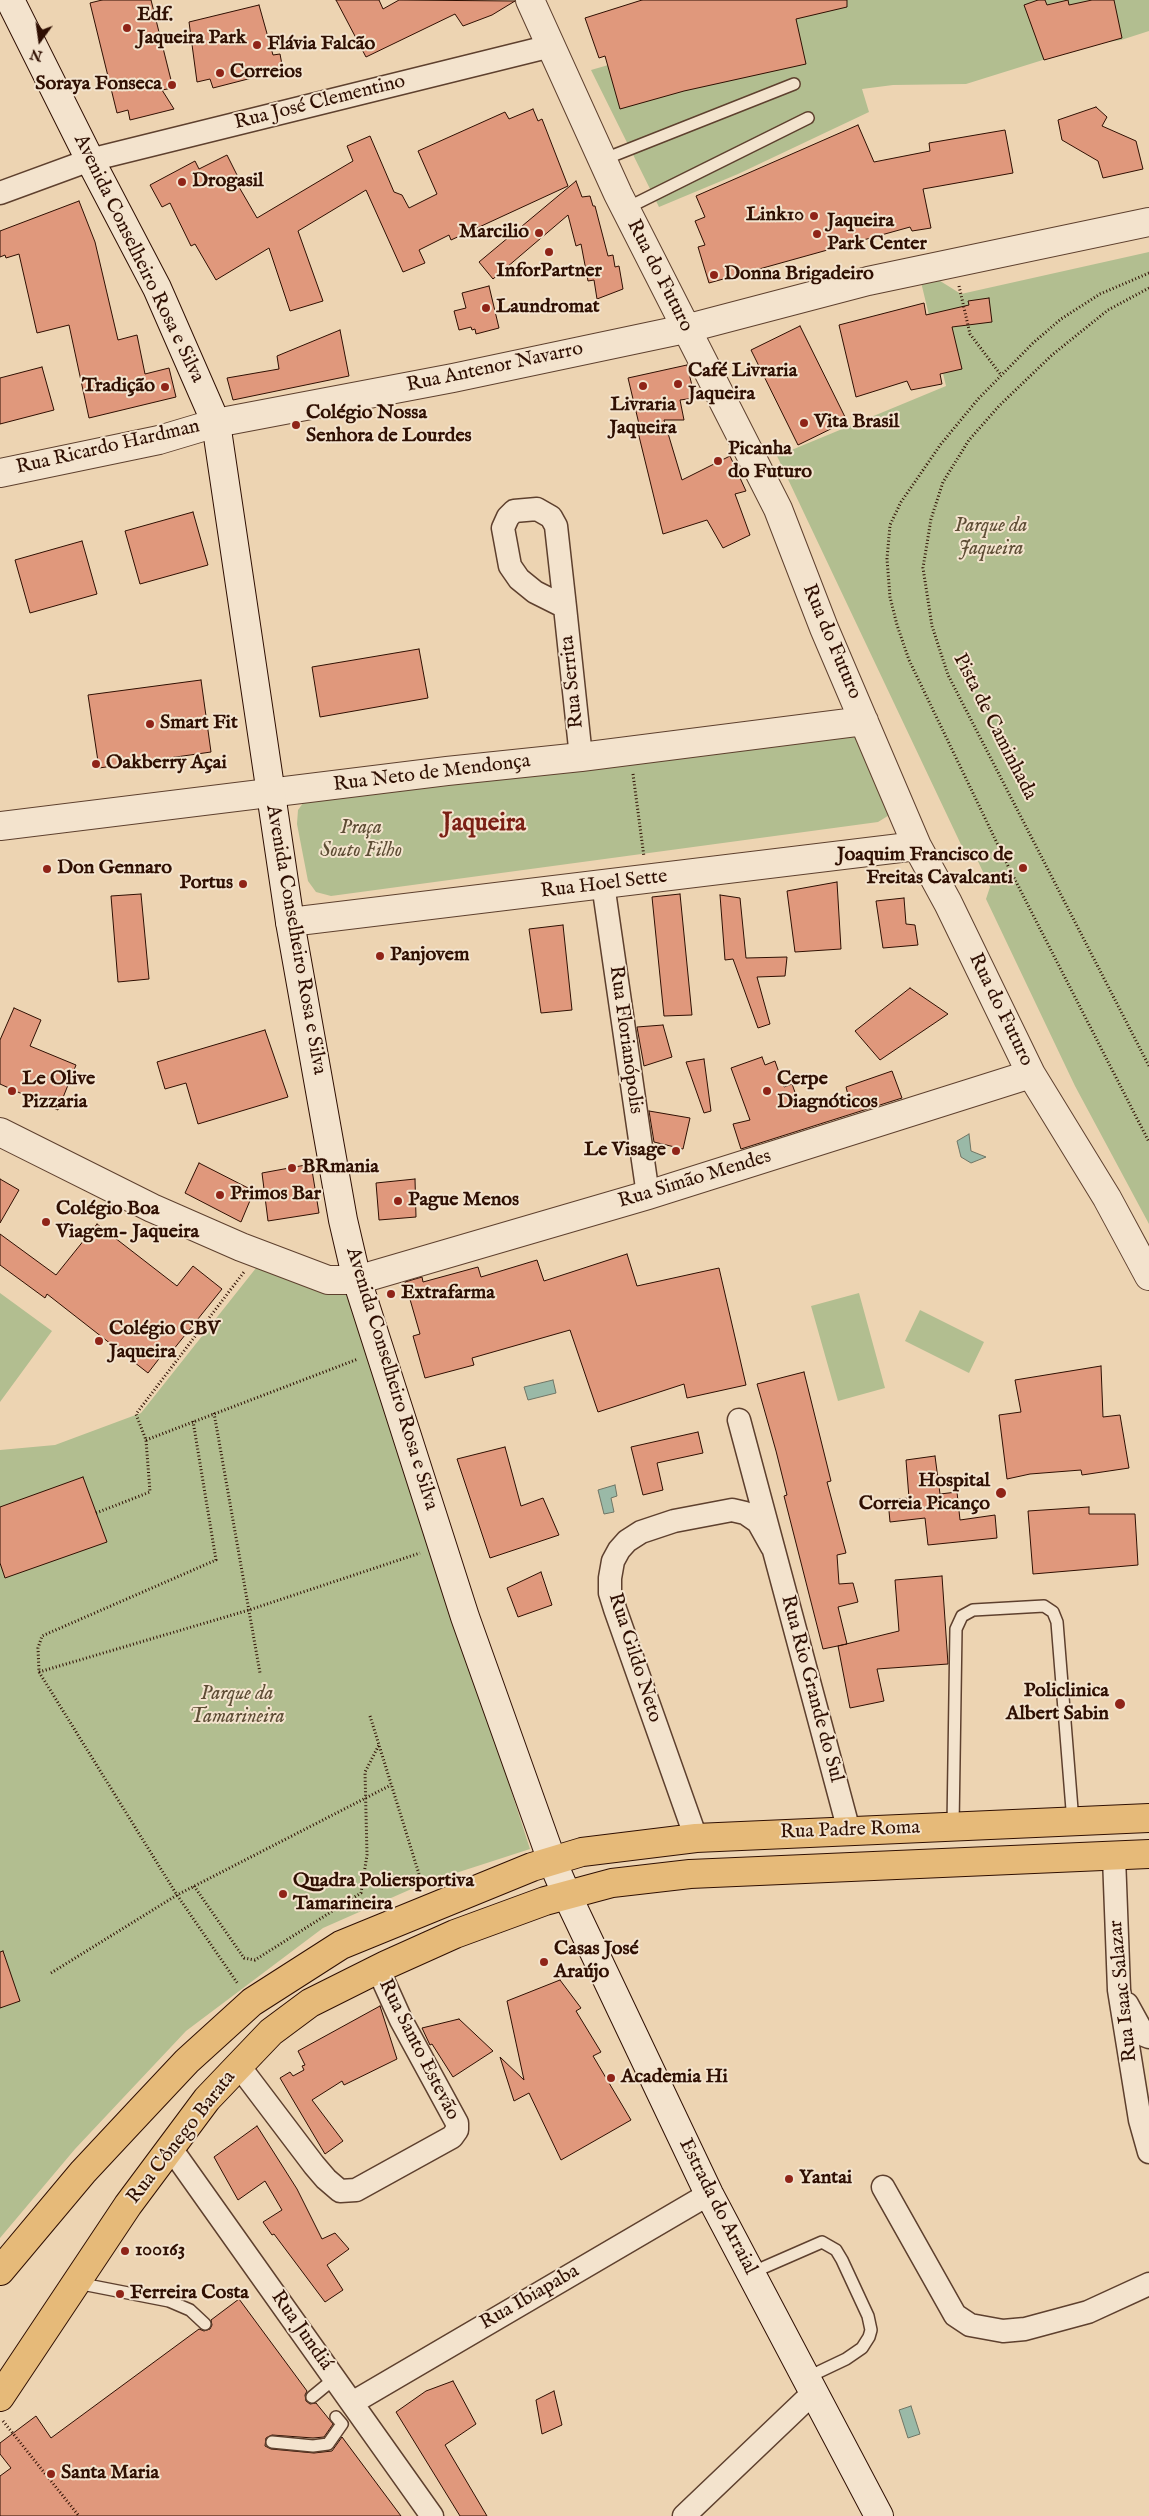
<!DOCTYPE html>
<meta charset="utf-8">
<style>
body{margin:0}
#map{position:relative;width:1149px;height:2516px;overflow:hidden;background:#edd4b2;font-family:"IM FELL English",serif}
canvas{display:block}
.north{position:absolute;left:15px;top:15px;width:50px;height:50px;-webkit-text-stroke:4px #f3e3cd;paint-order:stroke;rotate:194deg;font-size:14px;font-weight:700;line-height:20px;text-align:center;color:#2f0f02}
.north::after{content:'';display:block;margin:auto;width:18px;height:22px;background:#2f0f02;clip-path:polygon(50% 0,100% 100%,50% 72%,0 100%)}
</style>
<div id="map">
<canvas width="1149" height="2516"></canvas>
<div class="north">N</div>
</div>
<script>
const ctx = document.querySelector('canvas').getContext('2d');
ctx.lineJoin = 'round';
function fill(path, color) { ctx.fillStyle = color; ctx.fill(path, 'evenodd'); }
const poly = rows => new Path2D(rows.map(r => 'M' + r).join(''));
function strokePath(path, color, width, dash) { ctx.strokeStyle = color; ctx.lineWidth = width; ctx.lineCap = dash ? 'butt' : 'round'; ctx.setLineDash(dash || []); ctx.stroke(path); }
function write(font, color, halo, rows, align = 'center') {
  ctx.font = font + ' "IM FELL English",serif'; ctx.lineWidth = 4; ctx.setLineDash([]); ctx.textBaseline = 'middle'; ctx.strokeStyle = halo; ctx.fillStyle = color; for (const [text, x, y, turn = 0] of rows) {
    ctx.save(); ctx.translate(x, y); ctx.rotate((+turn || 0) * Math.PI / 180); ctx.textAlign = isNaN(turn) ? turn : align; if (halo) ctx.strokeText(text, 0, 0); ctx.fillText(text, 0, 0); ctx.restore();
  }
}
fill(poly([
 [658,0,1149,0,1149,31,1121,40,1094,44,966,84,893,85,862,89,869,112,738,174,659,207,591,70,671,47],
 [1149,252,1149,1224,1075,1086,986,899,990,887,976,857,965,853,777,456,946,386,921,282,937,279,961,294],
 [856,733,891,814,878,822,331,896,316,892,308,881,297,824,298,810,306,799],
 [260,1263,351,1295,530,1849,425,1883,323,1928,186,2031,75,2149,0,2238,0,1450,55,1445,141,1413],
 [0,1293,52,1331,0,1402],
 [859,1293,885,1388,838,1401,811,1306],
 [920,1310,984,1342,969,1373,905,1341]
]), '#b2be90');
const water = poly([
 [969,1134,971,1151,986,1157,971,1163,961,1157,957,1141,969,1134],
 [553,1380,556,1393,528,1400,524,1387,553,1380],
 [615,1485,617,1496,611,1498,614,1512,604,1514,598,1490,615,1485],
 [911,2406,920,2434,908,2438,899,2410,911,2406]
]);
fill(water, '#9ab9a7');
strokePath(water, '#6f7565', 1);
const building = poly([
 [102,0,151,0,173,88,162,90,174,109,130,120,128,110,117,113,90,3,102,0],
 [336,0,379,0,383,9,399,0,515,1,492,15,463,26,455,14,366,57,336,0],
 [642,0,847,0,847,7,796,19,806,64,684,91,620,109,605,56,599,58,585,18,642,0],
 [1038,0,1045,0,1047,5,1068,0,1069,5,1092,0,1114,0,1122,38,1044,60,1024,5,1038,0],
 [259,5,273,55,280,54,283,70,213,88,210,79,197,82,189,22,259,5],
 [1096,107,1107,117,1102,126,1136,141,1143,169,1103,178,1098,161,1062,140,1058,120,1096,107],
 [533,109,538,121,542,119,568,186,451,240,449,235,419,250,425,263,403,272,366,190,298,231,323,301,290,311,269,248,216,280,195,244,191,246,170,203,162,207,150,185,195,161,199,169,227,155,242,185,239,187,257,218,353,161,347,146,370,136,394,192,402,195,409,208,437,194,418,151,505,112,509,119,533,109],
 [858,125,874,162,930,151,929,143,1005,130,1013,173,923,189,931,228,912,231,910,227,709,283,698,247,705,245,695,221,705,217,696,196,858,125],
 [576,181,582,197,590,196,593,206,595,206,608,256,613,255,615,267,619,266,623,289,597,299,594,280,588,281,581,244,576,246,568,215,493,279,479,262,576,181],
 [79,201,95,242,118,340,137,335,145,374,169,368,176,397,89,418,69,325,37,333,19,254,6,258,5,255,0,257,0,231,79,201],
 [489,286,499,328,476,334,475,329,472,330,471,327,459,330,454,311,466,308,462,293,489,286],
 [989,298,992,322,952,327,962,369,940,374,942,384,911,390,907,381,856,397,839,325,924,303,926,315,969,305,968,301,989,298],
 [800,326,847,421,798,445,751,350,800,326],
 [340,330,349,376,233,400,227,378,279,369,277,356,340,330],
 [687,365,695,398,680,400,684,420,664,420,682,480,730,456,746,491,735,494,750,535,723,548,707,520,663,534,636,424,639,424,628,378,687,365],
 [42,367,54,410,0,424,0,378,42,367],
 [193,512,208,565,140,584,125,531,193,512],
 [82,541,97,594,30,613,15,560,82,541],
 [419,649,428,698,320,717,312,667,419,649],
 [201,680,211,752,99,768,88,695,201,680],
 [837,882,841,949,795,952,787,891,837,882],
 [141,894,149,979,118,982,111,896,141,894],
 [680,894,692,1015,664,1016,652,897,680,894],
 [720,895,740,898,746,958,787,957,785,976,757,977,770,1024,758,1028,733,959,725,960,720,895],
 [904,898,906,924,915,925,918,945,883,948,876,901,904,898],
 [563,925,572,1010,541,1013,529,929,563,925],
 [910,988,948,1014,880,1060,855,1031,910,988],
 [14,1008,41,1020,30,1046,76,1065,58,1110,0,1084,0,1040,14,1008],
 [663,1025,672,1057,644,1066,637,1027,663,1025],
 [265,1030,288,1097,198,1124,186,1083,165,1089,157,1062,265,1030],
 [762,1057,765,1065,775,1061,784,1087,792,1084,800,1106,848,1095,846,1087,892,1071,902,1098,741,1149,733,1124,750,1120,731,1068,762,1057],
 [704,1059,711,1111,704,1113,686,1062,704,1059],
 [649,1111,690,1118,683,1149,654,1142,649,1111],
 [199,1163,254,1191,241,1222,185,1193,199,1163],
 [311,1164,319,1213,268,1221,262,1173,311,1164],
 [0,1179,19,1190,0,1223,0,1179],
 [415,1179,416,1217,379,1220,376,1183,415,1179],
 [97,1224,177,1286,193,1266,222,1289,169,1355,165,1351,148,1373,47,1294,45,1298,0,1265,0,1234,56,1275,97,1224],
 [627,1254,637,1286,719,1268,746,1385,687,1398,684,1384,598,1412,570,1330,472,1358,474,1365,425,1378,413,1336,420,1334,405,1282,422,1277,423,1282,478,1267,481,1277,537,1260,544,1281,627,1254],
 [1101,1366,1103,1417,1120,1415,1129,1468,1082,1475,1081,1470,1030,1474,1007,1479,999,1415,1021,1412,1015,1380,1101,1366],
 [804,1372,831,1481,827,1482,846,1553,837,1555,839,1584,853,1583,858,1602,838,1607,847,1644,823,1649,784,1496,787,1495,776,1451,757,1384,804,1372],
 [698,1432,703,1453,657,1463,663,1490,643,1495,631,1447,698,1432],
 [505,1447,521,1506,543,1498,559,1535,490,1558,457,1459,505,1447],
 [935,1456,940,1494,957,1492,960,1520,995,1515,997,1538,928,1545,925,1518,890,1522,888,1500,909,1498,906,1460,935,1456],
 [83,1477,107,1542,5,1578,0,1563,0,1507,83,1477],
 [1089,1507,1089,1514,1135,1514,1138,1565,1033,1574,1028,1511,1089,1507],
 [541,1572,552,1605,518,1617,507,1588,541,1572],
 [942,1576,948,1664,877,1669,884,1701,850,1708,838,1646,899,1631,895,1580,942,1576],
 [3,1951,20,2001,0,2008,0,1952,3,1951],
 [560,1980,581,2008,576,2011,601,2052,593,2056,631,2120,561,2160,529,2093,514,2101,500,2057,524,2080,507,2001,560,1980],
 [380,2006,397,2059,344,2085,342,2081,312,2100,343,2141,325,2154,280,2078,290,2072,293,2076,304,2070,302,2066,305,2065,298,2051,380,2006],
 [459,2019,493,2051,453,2077,432,2044,430,2045,422,2028,459,2019],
 [257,2126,297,2189,322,2239,335,2233,349,2249,327,2265,343,2290,325,2302,274,2234,272,2235,263,2222,282,2210,265,2181,238,2200,214,2157,257,2126],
 [239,2299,307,2391,305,2395,306,2401,310,2404,316,2403,333,2424,324,2437,313,2438,272,2435,266,2438,265,2446,271,2449,314,2453,332,2451,342,2437,401,2516,0,2516,0,2476,11,2468,0,2454,0,2443,36,2416,51,2438,199,2329,204,2331,210,2329,212,2325,211,2320,239,2299],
 [453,2381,476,2424,445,2445,487,2516,460,2516,396,2412,426,2391,453,2381],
 [554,2391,562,2425,542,2434,536,2400,554,2391]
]);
fill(building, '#e0987c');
strokePath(building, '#2f0f02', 1);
const service = poly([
 [602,160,794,84],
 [625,209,808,118],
 [953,1826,956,1629,962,1616,973,1610,1044,1606,1053,1612,1057,1622,1073,1822],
 [751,2273,822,2242,836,2250,842,2260,868,2316,871,2330,869,2337,862,2348,846,2359,806,2378],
 [77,2283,169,2301,190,2310,205,2324],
 [312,2397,335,2378],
 [272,2442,313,2446,328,2444,342,2424,336,2417]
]);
const minor = poly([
 [0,193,90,160,551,46],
 [565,607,535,592,519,579,510,566,503,528,508,517,514,511,537,509,551,517,556,526,565,607,581,757],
 [603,884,648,1195],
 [739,1420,849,1831],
 [696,1838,615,1609,610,1593,610,1578,613,1561,619,1550,627,1541,641,1532,674,1521,732,1510,745,1513,758,1522,772,1547],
 [1114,1857,1119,1990,1140,2120,1149,2152],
 [1127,2004,1144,2035,1149,2037],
 [239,2066,314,2165,326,2179,340,2191,356,2190,452,2137,457,2130,457,2123,401,2020,378,1969],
 [170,2147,432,2516],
 [883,2187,955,2315,970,2325,1003,2331,1025,2329,1088,2312,1149,2284],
 [352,2403,709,2194],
 [684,2516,813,2393]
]);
const tertiary = poly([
 [530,0,618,194,778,509,824,628,917,846,948,903,1031,1074,1107,1198,1149,1276],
 [0,473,159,440,216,423,453,378,685,329,868,281,1149,222],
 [0,826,447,771,581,757,864,721],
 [290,922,917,846],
 [0,1132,152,1208,241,1247,328,1280,357,1280,648,1195,1031,1074]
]);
const secondary = poly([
 [10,0,90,160,157,288,216,423,290,922,343,1220,357,1280,465,1617,552,1861,566,1893,709,2194,879,2516]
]);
const primary = poly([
 [0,2271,83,2172,140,2111,187,2061,252,2002,341,1945,532,1867,582,1852,696,1838,1149,1818],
 [0,2397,128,2205,207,2099,271,2032,310,2003,386,1965,455,1934,545,1901,612,1883,690,1874,1149,1854]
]);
strokePath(service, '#5e402e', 14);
strokePath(minor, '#5e402e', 25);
strokePath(tertiary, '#5e402e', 30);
strokePath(secondary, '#2f0f02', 30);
strokePath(primary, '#2f0f02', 30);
strokePath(poly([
 [1149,273,1100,294,1061,319,1033,343,979,398,941,444,901,502,890,525,887,559,890,597,897,625,909,660,1009,868,1149,1142],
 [959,286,970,334,1001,375],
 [1149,288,1108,310,1052,355,999,406,969,440,943,482,931,519,923,568,932,626,948,675,1149,1066],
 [633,774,644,857],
 [214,1413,260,1673],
 [193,1421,216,1560,42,1636,38,1648,39,1672,177,1895,238,1984],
 [146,1440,358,1359],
 [96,1513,150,1492,146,1440,136,1414,244,1272],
 [39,1672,249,1610,420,1553],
 [370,1716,419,1874],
 [194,1886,244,1958,255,1960,361,1893,367,1855,365,1772,379,1745],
 [51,1973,177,1895,391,1785],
 [3,2421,79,2516]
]), '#2f0f02', 3, [1, 2.5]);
strokePath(service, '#f3e3cd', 11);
strokePath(minor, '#f3e3cd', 22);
strokePath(tertiary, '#f3e3cd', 28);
strokePath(secondary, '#f3e3cd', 28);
strokePath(primary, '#e6ba79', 28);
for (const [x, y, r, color] of [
 [127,28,5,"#8f2418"],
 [257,45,5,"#8f2418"],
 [220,73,5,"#8f2418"],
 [172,85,5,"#8f2418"],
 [182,182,5,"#8f2418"],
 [814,216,5,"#8f2418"],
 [539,233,5,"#8f2418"],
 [817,234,5,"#8f2418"],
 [549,252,5,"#8f2418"],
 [714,275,5,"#8f2418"],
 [486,308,5,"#8f2418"],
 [678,384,5,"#8f2418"],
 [643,386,5,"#8f2418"],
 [165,387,5,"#8f2418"],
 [804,423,5,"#8f2418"],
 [296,425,5,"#8f2418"],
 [718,461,5,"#8f2418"],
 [150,724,5,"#8f2418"],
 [96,764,5,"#8f2418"],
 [1023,868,5,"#8f2418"],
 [47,869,5,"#8f2418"],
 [243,884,5,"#8f2418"],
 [380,956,5,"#8f2418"],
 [12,1091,5,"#8f2418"],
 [767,1091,5,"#8f2418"],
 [676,1151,5,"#8f2418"],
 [292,1168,5,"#8f2418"],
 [220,1195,5,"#8f2418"],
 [398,1201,5,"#8f2418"],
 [46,1222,5,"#8f2418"],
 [391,1294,5,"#8f2418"],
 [99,1341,5,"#8f2418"],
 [1001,1493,6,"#8f2418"],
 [1120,1704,6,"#8f2418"],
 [283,1894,5,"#8f2418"],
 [544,1962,5,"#8f2418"],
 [611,2078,5,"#8f2418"],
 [789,2179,5,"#8f2418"],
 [125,2251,5,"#8f2418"],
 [120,2294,5,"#8f2418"],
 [51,2474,5,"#8f2418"]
]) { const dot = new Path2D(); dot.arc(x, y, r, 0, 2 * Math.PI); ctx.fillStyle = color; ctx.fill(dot); strokePath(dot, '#f3e3cd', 2); }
write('bold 20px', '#2f0f02', '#f3e3cd', [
 ["Edf.",137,16],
 ["Jaqueira Park",137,39],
 ["Flávia Falcão",267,45],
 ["Correios",230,73],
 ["Soraya Fonseca",162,85,"right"],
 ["Drogasil",192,182],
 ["Link10",804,216,"right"],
 ["Jaqueira",827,222],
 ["Park Center",827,245],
 ["Marcilio",529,233,"right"],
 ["InforPartner",549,272,"center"],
 ["Donna Brigadeiro",724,275],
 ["Laundromat",496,308],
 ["Café Livraria",688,372],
 ["Jaqueira",688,395],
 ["Tradição",155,387,"right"],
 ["Livraria",643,406,"center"],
 ["Jaqueira",643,429,"center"],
 ["Colégio Nossa",306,414],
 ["Senhora de Lourdes",306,437],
 ["Vita Brasil",814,423],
 ["Picanha",728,450],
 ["do Futuro",728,473],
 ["Smart Fit",160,724],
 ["Oakberry Açai",106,764],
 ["Joaquim Francisco de",1013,856,"right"],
 ["Freitas Cavalcanti",1013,879,"right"],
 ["Don Gennaro",57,869],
 ["Portus",233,884,"right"],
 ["Panjovem",390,956],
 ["Le Olive",22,1080],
 ["Pizzaria",22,1103],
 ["Cerpe",777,1080],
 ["Diagnóticos",777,1103],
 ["Le Visage",666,1151,"right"],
 ["BRmania",302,1168],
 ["Primos Bar",230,1195],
 ["Pague Menos",408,1201],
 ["Colégio Boa",56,1210],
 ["Viagem- Jaqueira",56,1233],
 ["Extrafarma",401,1294],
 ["Colégio CBV",109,1330],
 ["Jaqueira",109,1353],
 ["Hospital",990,1482,"right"],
 ["Correia Picanço",990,1505,"right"],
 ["Policlinica",1109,1692,"right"],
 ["Albert Sabin",1109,1715,"right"],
 ["Quadra Poliersportiva",293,1882],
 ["Tamarineira",293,1905],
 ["Casas José",554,1950],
 ["Araújo",554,1973],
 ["Academia Hi",621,2078],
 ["Yantai",799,2179],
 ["100163",135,2251],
 ["Ferreira Costa",130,2294],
 ["Santa Maria",61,2474]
], 'left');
write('20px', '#2f0f02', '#f3e3cd', [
 ["Rua José Clementino",320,103,-14],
 ["Avenida Conselheiro Rosa e Silva",138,259,64],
 ["Rua do Futuro",659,276,63],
 ["Rua Antenor Navarro",495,368,-12],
 ["Rua Ricardo Hardman",108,448,-13],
 ["Rua do Futuro",831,642,67],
 ["Rua Serrita",573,682,-96],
 ["Pista de Caminhada",994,727,63],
 ["Rua Neto de Mendonça",432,774,-7],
 ["Rua Hoel Sette",604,885,-7],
 ["Avenida Conselheiro Rosa e Silva",295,940,80],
 ["Rua do Futuro",1000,1010,64],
 ["Rua Florianópolis",625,1040,82],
 ["Rua Simão Mendes",695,1180,-17],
 ["Avenida Conselheiro Rosa e Silva",391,1379,73],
 ["Rua Gildo Neto",634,1658,72],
 ["Rua Rio Grande do Sul",811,1689,75],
 ["Rua Padre Roma",850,1831,-2],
 ["Rua Isaac Salazar",1124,1991,-96],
 ["Rua Santo Estevão",418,2050,63],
 ["Rua Cônego Barata",182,2138,-52],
 ["Estrada do Arraial",717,2207,63],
 ["Rua Ibiapaba",530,2298,-30],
 ["Rua Jundiá",301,2331,55]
]);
write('italic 20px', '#5d4c34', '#f3e3cd', [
 ["Parque da",991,527],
 ["Jaqueira",991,550],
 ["Praça",361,829],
 ["Souto Filho",361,852],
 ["Parque da",237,1695],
 ["Tamarineira",237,1718]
]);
write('bold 25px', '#7a1f14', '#f3e3cd', [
 ["Jaqueira",484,825]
]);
</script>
